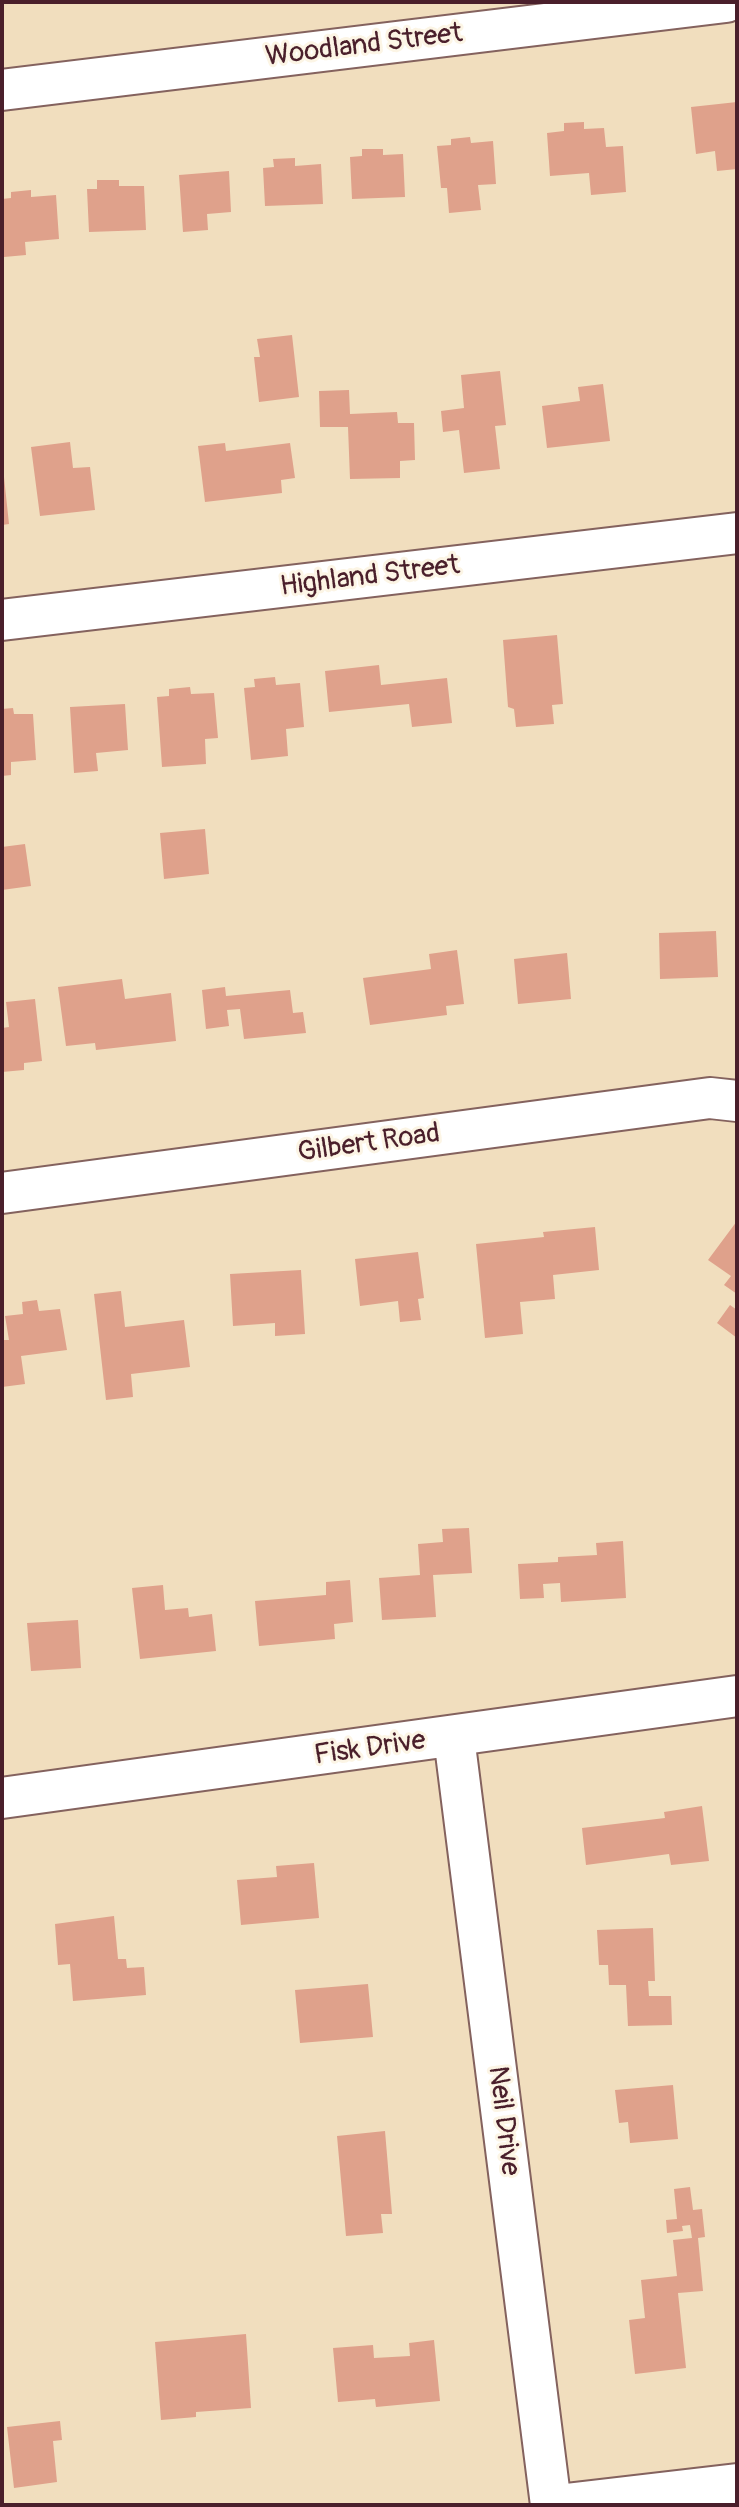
<!DOCTYPE html>
<style>
body{margin:0}
#map{position:relative;width:739px;height:2507px;overflow:hidden;background:#f1debe;font-family:Pangolin,sans-serif}
canvas{display:block}
.frame{position:absolute;inset:0;border:4px solid #4a1f2b;pointer-events:none}
</style>
<div id="map">
<canvas width="739" height="2507"></canvas>
<div class="frame"></div>
</div>
<script>
const ctx = document.querySelector('canvas').getContext('2d');
ctx.lineJoin = 'round';
function fill(path, color) { ctx.fillStyle = color; ctx.fill(path, 'evenodd'); }
const poly = rows => new Path2D(rows.map(r => 'M' + r).join(''));
function strokePath(path, color, width, dash) { ctx.strokeStyle = color; ctx.lineWidth = width; ctx.lineCap = dash ? 'butt' : 'round'; ctx.setLineDash(dash || []); ctx.stroke(path); }
function write(font, color, halo, rows, align = 'center') {
  ctx.font = font + ' Pangolin,sans-serif'; ctx.lineWidth = 6; ctx.setLineDash([]); ctx.textBaseline = 'middle'; ctx.strokeStyle = halo; ctx.fillStyle = color; for (const [text, x, y, turn = 0] of rows) {
    ctx.save(); ctx.translate(x, y); ctx.rotate((+turn || 0) * Math.PI / 180); ctx.textAlign = isNaN(turn) ? turn : align; if (halo) ctx.strokeText(text, 0, 0); ctx.fillText(text, 0, 0); ctx.restore();
  }
}
fill(poly([
 [737,102,737,169,717,171,715,151,696,154,691,107],
 [584,122,584,129,604,128,606,147,623,146,626,192,591,195,589,173,550,176,547,133,564,131,564,123],
 [470,137,471,143,493,141,496,184,478,185,481,210,449,213,447,188,441,188,437,146,451,145,451,139],
 [362,149,383,149,383,155,403,154,405,197,352,199,350,157,362,156],
 [295,158,295,166,321,164,323,204,265,206,263,168,274,167,273,159],
 [229,171,231,212,207,214,208,230,183,232,179,175],
 [97,180,119,180,119,186,144,186,146,230,89,232,87,189,97,189],
 [31,190,31,197,56,195,59,239,25,242,26,255,4,257,2,199,11,198,11,192],
 [292,335,299,397,259,402,254,357,260,357,257,339],
 [500,371,506,425,495,426,500,469,464,473,459,430,443,432,441,411,464,408,461,375],
 [603,384,610,441,547,448,542,406,580,401,578,387],
 [349,390,350,414,397,412,398,423,414,423,415,460,400,461,400,478,350,479,348,427,320,427,319,391],
 [70,442,73,468,90,467,95,510,40,516,31,447],
 [225,443,226,451,290,443,295,478,281,480,282,493,205,502,198,446],
 [2,477,4,477,9,524,2,525],
 [557,635,563,704,552,705,554,724,516,727,514,709,508,707,503,640],
 [379,665,381,685,447,678,452,723,412,727,409,704,329,712,325,671],
 [275,677,276,685,300,683,304,727,286,729,288,756,251,760,244,688,255,687,254,679],
 [190,687,191,694,214,693,218,738,205,739,206,764,162,767,157,697,169,696,169,689],
 [125,704,128,750,96,753,98,771,74,773,70,707],
 [13,708,14,714,33,714,36,760,11,762,11,775,2,776,2,709],
 [205,829,209,874,164,879,160,833],
 [25,844,31,886,2,890,2,847],
 [716,931,718,977,660,979,659,933],
 [457,950,464,1004,446,1006,447,1015,370,1025,363,978,431,969,429,954],
 [567,953,571,999,518,1004,514,959],
 [122,979,125,999,171,993,176,1041,96,1050,95,1043,66,1046,58,987],
 [225,987,226,996,290,990,293,1013,303,1012,306,1033,244,1039,240,1009,227,1010,229,1026,206,1029,202,990],
 [35,999,42,1061,24,1063,24,1070,2,1072,2,1028,9,1027,6,1002],
 [737,1221,737,1294,724,1285,731,1276,708,1260],
 [595,1227,599,1270,553,1275,555,1299,520,1302,523,1334,485,1338,476,1244,544,1237,543,1232],
 [418,1252,424,1298,418,1299,421,1320,400,1322,398,1301,360,1306,355,1259],
 [301,1270,305,1334,275,1336,275,1323,233,1326,230,1274],
 [121,1291,125,1327,184,1320,190,1367,131,1374,133,1397,106,1400,94,1294],
 [37,1300,39,1311,60,1309,67,1350,21,1356,25,1384,2,1387,2,1340,9,1340,5,1316,23,1314,22,1302],
 [730,1305,737,1310,737,1338,717,1323],
 [469,1528,472,1573,433,1575,436,1617,382,1620,379,1578,420,1575,418,1544,443,1542,442,1529],
 [623,1541,626,1598,561,1602,560,1583,543,1584,544,1598,520,1599,518,1564,558,1562,558,1557,597,1555,596,1543],
 [350,1580,353,1622,334,1624,335,1639,259,1646,255,1601,326,1595,326,1582],
 [163,1585,165,1610,188,1608,189,1617,212,1614,216,1651,140,1659,132,1588],
 [78,1620,81,1668,31,1671,27,1623],
 [702,1806,709,1861,671,1865,669,1854,586,1865,582,1828,665,1818,664,1812],
 [314,1863,319,1918,241,1925,237,1880,277,1877,276,1866],
 [114,1916,118,1959,126,1959,127,1968,144,1967,146,1995,73,2001,70,1964,58,1965,55,1924],
 [653,1928,655,1981,648,1981,649,1996,671,1996,672,2025,628,2026,626,1985,609,1985,608,1965,599,1965,597,1930],
 [368,1984,373,2037,300,2043,295,1990],
 [673,2085,678,2139,630,2143,628,2122,619,2123,615,2090],
 [385,2131,392,2214,381,2214,383,2233,346,2236,337,2136],
 [690,2187,693,2210,702,2209,705,2237,698,2238,703,2291,678,2293,686,2368,635,2374,629,2320,645,2318,641,2280,677,2276,673,2240,692,2238,690,2225,682,2226,683,2231,667,2233,666,2220,677,2219,674,2189],
 [246,2334,251,2408,196,2412,196,2417,161,2420,155,2342],
 [434,2340,440,2401,376,2407,375,2399,338,2402,333,2348,373,2345,374,2358,410,2356,409,2343],
 [60,2421,62,2440,53,2441,57,2482,14,2488,7,2427]
]), '#dfa18b');
const minor = poly([
 [2,90,726,2],
 [2,620,737,533],
 [2,1193,710,1098,737,1101],
 [454,1737,551,2505],
 [2,1798,737,1696],
 [557,2505,737,2484]
]);
strokePath(minor, '#84625e', 44);
strokePath(minor, '#fff', 40);
write('28px', '#4a1f2b', '#fcf5e5', [
 ["Woodland Street",364,46,-7],
 ["Highland Street",370,577,-7],
 ["Gilbert Road",369,1144,-8],
 ["Fisk Drive",370,1749,-8],
 ["Neil Drive",503,2121,83]
]);
</script>
